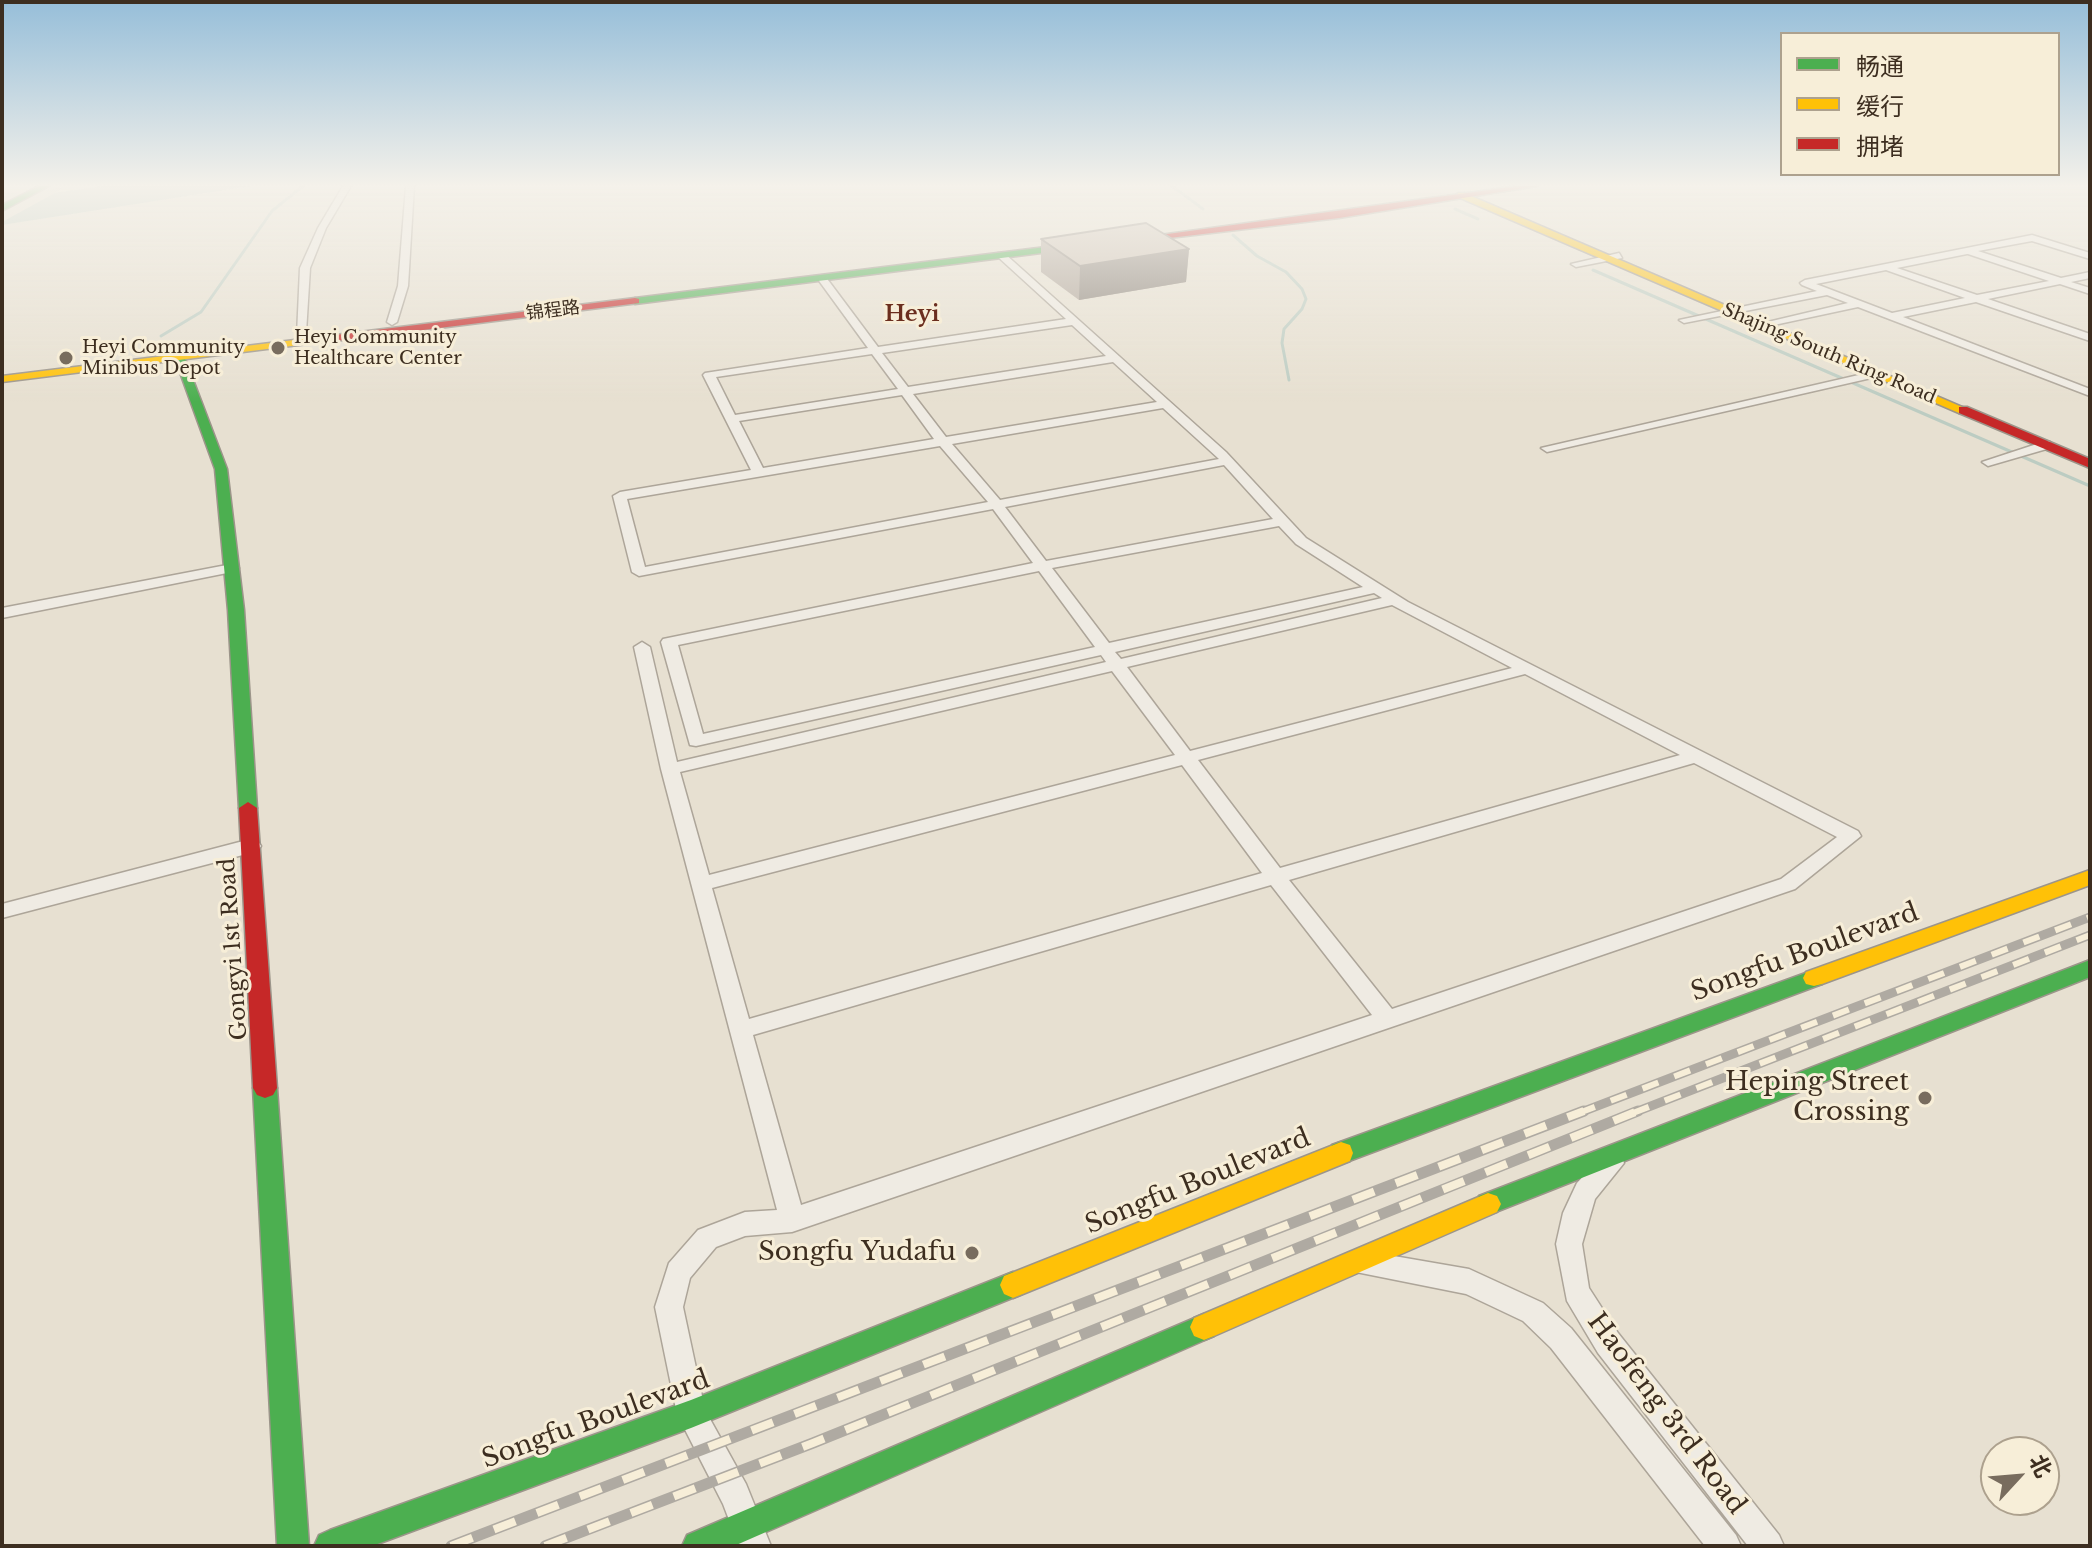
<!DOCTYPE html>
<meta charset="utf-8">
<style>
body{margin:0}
#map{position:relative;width:2092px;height:1548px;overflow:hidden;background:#e7e0d1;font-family:"Libre Baskerville","Noto Sans SC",serif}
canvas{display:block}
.frame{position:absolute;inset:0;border:4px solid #3d2e20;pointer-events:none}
.legend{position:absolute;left:1780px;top:32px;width:280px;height:144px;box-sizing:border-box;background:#f7eed8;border:2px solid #ada18e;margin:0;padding:10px 14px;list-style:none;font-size:24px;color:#3d2e20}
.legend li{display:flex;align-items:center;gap:16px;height:40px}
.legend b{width:40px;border:2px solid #ada18e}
.north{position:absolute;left:1980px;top:1436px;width:80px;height:80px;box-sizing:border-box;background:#f7eed8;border:2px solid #ada18e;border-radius:50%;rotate:64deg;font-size:22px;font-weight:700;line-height:32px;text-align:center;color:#3d2e20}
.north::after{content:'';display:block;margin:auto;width:28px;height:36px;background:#786c5e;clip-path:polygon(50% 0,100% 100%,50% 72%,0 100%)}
</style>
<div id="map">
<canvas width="2092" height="1548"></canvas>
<div class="frame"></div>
<ul class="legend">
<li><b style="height:10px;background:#4caf50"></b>畅通</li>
<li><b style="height:10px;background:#ffc107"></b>缓行</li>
<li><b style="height:10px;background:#c62828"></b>拥堵</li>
</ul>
<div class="north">北</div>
</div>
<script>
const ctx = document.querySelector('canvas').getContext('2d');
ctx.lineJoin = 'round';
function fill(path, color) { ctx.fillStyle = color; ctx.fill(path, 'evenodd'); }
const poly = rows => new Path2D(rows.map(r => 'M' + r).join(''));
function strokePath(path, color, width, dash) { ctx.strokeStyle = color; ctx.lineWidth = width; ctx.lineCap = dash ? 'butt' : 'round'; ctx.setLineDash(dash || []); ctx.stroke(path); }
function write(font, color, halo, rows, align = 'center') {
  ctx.font = font + ' "Libre Baskerville","Noto Sans SC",serif'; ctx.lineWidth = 6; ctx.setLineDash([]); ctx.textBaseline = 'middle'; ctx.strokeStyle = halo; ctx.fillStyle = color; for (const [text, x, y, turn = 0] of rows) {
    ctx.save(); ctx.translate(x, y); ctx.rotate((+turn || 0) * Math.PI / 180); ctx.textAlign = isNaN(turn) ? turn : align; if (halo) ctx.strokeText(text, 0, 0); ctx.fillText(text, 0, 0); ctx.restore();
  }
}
fill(poly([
 [103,186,251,186,2,225,2,200]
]), '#bcccc2');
fill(poly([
 [64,187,55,193,2,222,2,196]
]), '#e7e0d1');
strokePath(poly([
 [1172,186,1203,209],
 [1455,209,1478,219],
 [1233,235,1257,256,1286,272,1302,289,1306,299,1302,309,1284,329,1282,343,1289,380],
 [1593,270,2090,486],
 [161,336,201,312,272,211,303,186]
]), '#bcccc2', 3);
const street = poly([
 [343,186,351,186,326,228,310,268,306,333,297,335,300,268,318,228,343,186],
 [406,186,414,186,408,286,397,322,392,325,387,322,398,286,406,186],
 [2032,235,2090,253,2090,259,2032,241,1978,251,2061,278,2090,272,2090,278,2071,282,2090,288,2090,294,2060,284,1988,299,2090,334,2090,341,1976,302,1903,317,2090,389,2090,396,1858,307,1760,328,1755,325,1848,303,1827,295,1684,323,1679,320,1817,291,1802,285,1800,283,1805,280,2032,235],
 [1967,254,1968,254,2049,281,1977,295,1897,268,1967,254],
 [1886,270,1965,298,1892,313,1816,284,1886,270],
 [998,253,1004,253,1226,452,1306,538,1408,602,1858,831,1861,836,1795,889,792,1232,745,1236,716,1247,690,1278,683,1307,705,1410,746,1484,771,1546,739,1546,723,1504,677,1414,655,1307,669,1263,698,1230,745,1212,777,1210,661,769,634,647,642,642,650,647,677,762,1106,662,1101,655,696,746,690,745,661,642,663,639,1033,563,993,509,639,576,632,572,613,496,620,492,751,470,703,375,705,373,868,348,817,278,819,276,825,276,878,347,1066,319,998,257,998,253],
 [1072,325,1106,356,908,387,882,353,1072,325],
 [872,354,898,389,735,415,716,377,872,354],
 [1113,362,1157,402,946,437,913,394,1113,362],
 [902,395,934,439,763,468,739,421,902,395],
 [1163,408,1219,459,1000,500,952,444,1163,408],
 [940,446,988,502,645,567,627,499,940,446],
 [1224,465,1273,519,1046,561,1005,507,1224,465],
 [1279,526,1296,544,1363,587,1109,643,1052,568,1279,526],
 [1039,571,1095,647,703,734,678,645,1039,571],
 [1374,593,1382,598,1121,659,1115,652,1374,593],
 [1392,605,1512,668,1190,751,1127,667,1392,605],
 [1112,671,1175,755,709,875,680,772,1112,671],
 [1525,674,1680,755,1280,868,1198,760,1525,674],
 [1694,763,1837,837,1781,879,1392,1009,1289,880,1694,763],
 [1182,765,1262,873,749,1019,712,888,1182,765],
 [1271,885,1372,1015,801,1205,753,1035,1271,885],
 [1619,253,1622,258,1576,267,1571,264,1619,253],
 [1876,371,1882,374,1880,376,1547,452,1541,448,1876,371],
 [2046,441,2050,442,2050,448,1988,466,1982,462,2046,441],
 [232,564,239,568,237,571,2,618,2,608,232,564],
 [251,839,258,841,261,846,258,851,2,918,2,904,251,839],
 [1612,1152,1621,1155,1624,1163,1595,1199,1582,1244,1589,1288,1618,1333,1779,1535,1784,1546,1748,1546,1598,1353,1567,1301,1556,1244,1563,1213,1577,1183,1603,1155,1612,1152],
 [1365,1251,1469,1269,1543,1303,1571,1328,1736,1535,1741,1546,1705,1546,1551,1348,1523,1321,1466,1294,1356,1272,1352,1263,1356,1254,1365,1251]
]);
const fast = poly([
 [39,186,49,186,2,211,2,205,39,186],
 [1070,244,1073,249,635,304,630,301,635,298,1070,244],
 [179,353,184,356,227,469,244,610,257,808,248,814,239,808,228,610,215,469,174,356,179,353],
 [2090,960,2090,977,1488,1215,1479,1212,1475,1204,1479,1196,2090,960],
 [1814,970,1822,972,1825,978,1822,984,1341,1164,1332,1161,1329,1153,1332,1145,1814,970],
 [265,1078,273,1081,277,1088,309,1546,277,1546,253,1088,257,1081,265,1078],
 [1013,1272,1022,1276,1026,1285,1022,1294,691,1428,372,1546,314,1546,319,1535,330,1530,691,1400,1013,1272],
 [1204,1314,1214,1318,1218,1327,1214,1336,734,1546,682,1546,687,1535,1204,1314]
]);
const slow = poly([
 [1458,193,1464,193,1969,410,1959,413,1458,197,1458,193],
 [319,337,323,338,323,342,2,382,2,376,319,337],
 [2090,870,2090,885,1822,984,1814,986,1806,984,1803,978,1806,972,2090,870],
 [1341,1142,1350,1145,1353,1153,1350,1161,1013,1298,1004,1294,1000,1285,1004,1276,1341,1142],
 [1488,1193,1497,1196,1501,1204,1497,1212,1214,1336,1204,1340,1194,1336,1190,1327,1194,1318,1488,1193]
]);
const jam = poly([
 [1518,186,1537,186,1339,218,1135,242,1131,239,1518,186],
 [635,298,639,299,639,303,319,343,314,340,319,337,635,298],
 [1959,407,1967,407,2090,459,2090,468,1959,413,1959,407],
 [248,802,257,808,277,1088,273,1095,265,1098,257,1095,253,1088,239,808,248,802]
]);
strokePath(street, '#ada599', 3);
strokePath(fast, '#9c958a', 3);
strokePath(slow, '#9c958a', 3);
strokePath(jam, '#9c958a', 3);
fill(street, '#efebe3');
fill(fast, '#4caf50');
fill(slow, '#ffc107');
fill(jam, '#c62828');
const railFar1 = poly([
 [1579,1113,2090,917],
 [1633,1113,2090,935]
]);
const rail = poly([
 [451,1546,1584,1111],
 [545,1546,813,1443,1638,1111]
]);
strokePath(railFar1, '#afaaa2', 9);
strokePath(rail, '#afaaa2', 11);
strokePath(railFar1, '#f7eed8', 6, [17]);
strokePath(rail, '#f7eed8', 8, [23]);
fill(poly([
 [1041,239,1189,249,1186,282,1079,300,1041,272]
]), '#afa499');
fill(poly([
 [1189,249,1186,282,1079,300,1080,266]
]), '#8e867d');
const building = poly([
 [1146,223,1189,249,1080,266,1041,239,1146,223]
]);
fill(building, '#cbbfb2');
strokePath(building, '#8e867d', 2);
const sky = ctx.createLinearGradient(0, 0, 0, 402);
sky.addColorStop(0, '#96bed9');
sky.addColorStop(0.46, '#f4f1ea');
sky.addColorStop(1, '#f4f1ea00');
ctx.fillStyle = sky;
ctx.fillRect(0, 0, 2092, 402);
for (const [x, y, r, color] of [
 [278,348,8,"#786c5e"],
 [66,358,8,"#786c5e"],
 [1925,1098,8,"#786c5e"],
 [972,1253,8,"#786c5e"]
]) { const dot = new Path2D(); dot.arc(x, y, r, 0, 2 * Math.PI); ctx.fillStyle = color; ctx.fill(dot); strokePath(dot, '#f7eed8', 3); }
write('18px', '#3d2e20', '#f7eed8', [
 ["锦程路",553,311,-7],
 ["Shajing South Ring Road",1829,354,23]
]);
write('18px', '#3d2e20', '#f7eed8', [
 ["Heyi Community",294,338],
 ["Healthcare Center",294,359],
 ["Heyi Community",82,348],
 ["Minibus Depot",82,369]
], 'left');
write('bold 22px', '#6b2e1e', '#f7eed8', [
 ["Heyi",912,315]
]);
write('22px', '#3d2e20', '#f7eed8', [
 ["Gongyi 1st Road",234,949,-94]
]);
write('26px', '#3d2e20', '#f7eed8', [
 ["Songfu Boulevard",1805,953,-20],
 ["Songfu Boulevard",1198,1182,-22],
 ["Haofeng 3rd Road",1666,1414,53],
 ["Songfu Boulevard",596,1420,-20]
]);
write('26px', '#3d2e20', '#f7eed8', [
 ["Heping Street",1909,1083],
 ["Crossing",1909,1113],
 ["Songfu Yudafu",956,1253]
], 'right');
</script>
